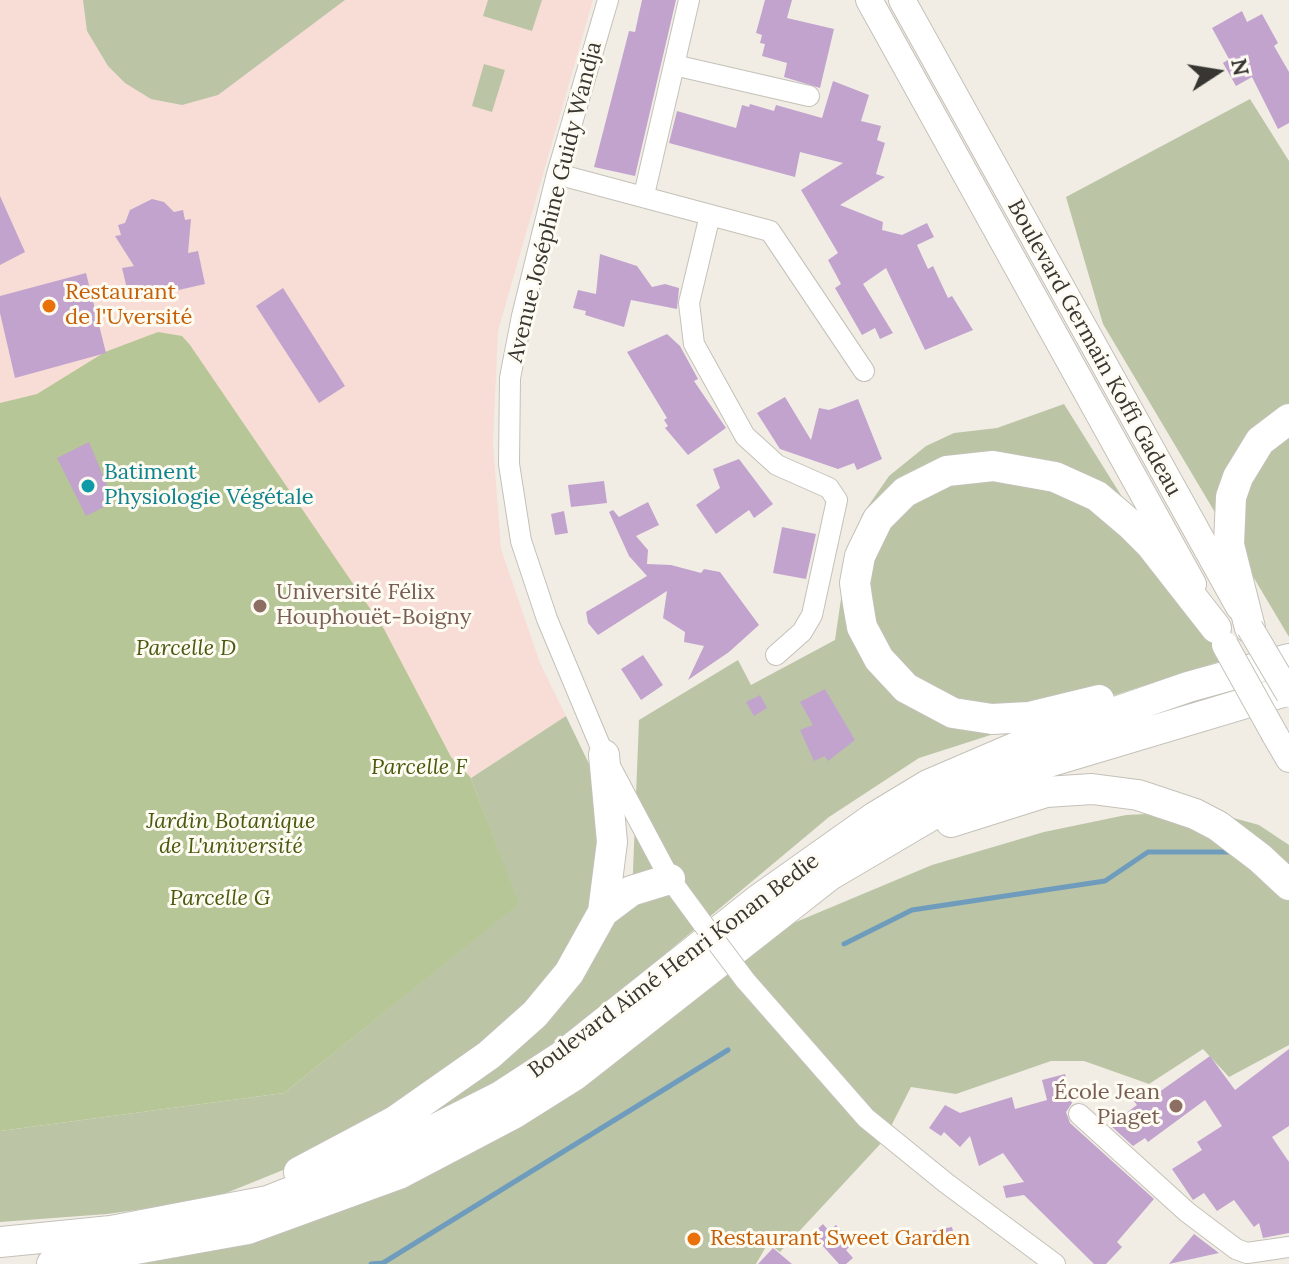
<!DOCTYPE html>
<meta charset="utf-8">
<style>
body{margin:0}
#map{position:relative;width:1289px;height:1264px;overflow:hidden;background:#f1ede4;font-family:Lora,serif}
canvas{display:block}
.north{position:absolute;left:1177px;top:32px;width:80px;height:80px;-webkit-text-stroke:6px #fefbf2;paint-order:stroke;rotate:78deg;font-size:22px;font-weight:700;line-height:32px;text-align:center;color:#373632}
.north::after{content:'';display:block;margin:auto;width:28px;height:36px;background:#373632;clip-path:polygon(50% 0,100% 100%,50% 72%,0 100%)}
</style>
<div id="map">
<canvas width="1289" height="1264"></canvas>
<div class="north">N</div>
</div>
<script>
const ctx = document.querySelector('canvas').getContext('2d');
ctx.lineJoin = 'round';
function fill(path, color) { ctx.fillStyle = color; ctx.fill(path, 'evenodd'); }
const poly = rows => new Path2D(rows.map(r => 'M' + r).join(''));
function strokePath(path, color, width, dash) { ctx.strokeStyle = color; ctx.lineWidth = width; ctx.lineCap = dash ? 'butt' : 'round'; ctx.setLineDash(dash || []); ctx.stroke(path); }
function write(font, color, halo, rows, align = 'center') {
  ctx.font = font + ' Lora,serif'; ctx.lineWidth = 6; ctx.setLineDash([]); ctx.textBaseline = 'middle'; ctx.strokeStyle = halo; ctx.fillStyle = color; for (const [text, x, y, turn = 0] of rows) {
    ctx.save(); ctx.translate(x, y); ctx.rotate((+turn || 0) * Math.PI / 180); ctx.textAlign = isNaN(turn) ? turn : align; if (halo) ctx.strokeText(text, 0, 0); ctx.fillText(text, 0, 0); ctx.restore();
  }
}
fill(poly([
 [0,0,593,0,498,331,493,443,501,549,540,663,566,716,471,778,0,1131]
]), '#f7ddd6');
fill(poly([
 [83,0,345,0,218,95,182,105,151,99,125,83,108,66,87,31],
 [488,0,542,0,532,31,483,16],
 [484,64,505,70,492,112,472,106],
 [1250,99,1289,161,1289,637,1103,324,1066,197],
 [1064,404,1224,660,919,758,829,817,555,1046,447,1115,397,1129,614,922,632,896,639,720,738,660,751,685,835,640,847,558,862,515,889,476,926,446,954,433,997,428],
 [566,716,590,766,605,842,592,911,528,1009,389,1115,288,1168,209,1200,107,1214,0,1222,0,1131,284,1093,518,904,471,778],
 [1208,811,1259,825,1289,845,1289,1045,1229,1077,1203,1049,1149,1084,1084,1061,1051,1061,956,1094,911,1087,884,1140,780,1252,768,1243,756,1264,118,1264,250,1234,361,1204,469,1155,582,1089,784,927,932,865,1044,832,1126,815]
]), '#bbc5a6');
fill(poly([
 [158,332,182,336,190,345,384,629,451,757,471,778,519,904,284,1093,0,1131,0,403,37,394,105,352]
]), '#b7c696');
strokePath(poly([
 [844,944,912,910,1105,881,1148,852,1231,852],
 [371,1264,383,1263,728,1050]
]), '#6f9cbc', 5);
fill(poly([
 [642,0,676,0,635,176,594,167,629,31,635,32],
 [765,0,792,0,787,18,834,29,820,88,784,77,787,63,762,56,765,44,760,43,762,35,756,33],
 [1242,11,1247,22,1262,14,1278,43,1274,46,1289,72,1289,123,1278,129,1252,77,1236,86,1223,63,1229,59,1212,28],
 [833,81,869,95,861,121,881,126,877,140,885,143,876,174,885,177,840,205,883,222,882,230,902,235,927,223,934,237,917,245,928,269,933,266,948,298,952,296,973,330,925,350,886,268,863,284,893,333,880,339,875,328,862,335,835,288,841,284,828,260,838,253,801,190,843,163,800,152,795,177,669,143,677,111,736,128,742,105,749,107,750,104,774,111,776,105,822,118],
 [0,196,25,252,0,265],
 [152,199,164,202,174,212,183,210,185,220,191,219,188,253,198,251,205,284,130,301,122,268,134,266,115,236,121,235,118,225,125,223,130,210],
 [600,254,637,266,652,287,665,284,679,288,677,309,631,300,624,327,585,315,586,311,573,308,578,290,596,294],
 [86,273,106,353,15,378,0,313,0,296],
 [283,288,345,386,319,403,256,306],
 [667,334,680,346,698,379,694,381,726,428,688,455,665,428,668,426,664,420,667,418,627,352],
 [785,397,811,440,819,408,829,410,858,399,882,459,857,470,854,463,838,469,780,449,757,413],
 [89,442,114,502,86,516,57,458],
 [739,459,773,504,754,518,749,510,716,534,696,505,720,488,713,469],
 [604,481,607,503,571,507,568,485],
 [648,502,659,525,636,536,648,550,647,564,671,565,701,573,704,569,720,572,759,625,729,652,688,680,704,646,684,642,685,632,663,618,667,591,598,635,588,623,586,612,647,576,629,556,609,512,613,510,619,517],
 [564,511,568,533,555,535,551,514],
 [782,527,816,534,806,579,773,573],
 [643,655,663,685,641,700,621,669],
 [825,689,855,740,828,761,825,756,814,761,800,730,813,725,800,702],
 [760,695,767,708,754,716,746,702],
 [1289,1049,1289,1126,1272,1137,1289,1162,1289,1233,1263,1238,1259,1223,1254,1227,1234,1200,1217,1211,1204,1193,1193,1200,1172,1169,1202,1150,1197,1142,1222,1126,1205,1100,1148,1142,1145,1138,1133,1146,1110,1125,1137,1105,1134,1101,1150,1089,1155,1095,1210,1056,1235,1090],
 [1065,1074,1072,1103,1066,1112,1070,1123,1154,1199,1117,1242,1122,1247,1106,1264,1094,1264,1024,1195,1006,1198,1003,1186,1024,1182,1003,1153,979,1166,970,1136,960,1147,944,1132,941,1136,929,1128,945,1105,960,1113,1012,1097,1015,1109,1047,1100,1042,1080],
 [823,1224,829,1231,836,1225,853,1244,846,1250,853,1258,846,1264,839,1264,812,1234],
 [952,1227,955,1240,929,1246,926,1232],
 [1194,1234,1219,1253,1169,1264],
 [773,1248,792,1264,758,1264]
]), '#c2a3ce');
const minor = poly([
 [608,0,557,174,522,316,510,378,509,464,521,541,547,619,604,755,670,879,703,924],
 [674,65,809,96],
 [557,174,770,231,864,371],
 [644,195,689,0],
 [710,215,689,303,694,344,745,436,777,465,829,488,837,500,812,615,802,632,776,655],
 [745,980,866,1118,946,1183,1055,1264],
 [1079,1114,1187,1212,1236,1249,1247,1253,1289,1247]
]);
const major = poly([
 [869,0,1193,584],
 [902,0,1239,607],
 [1275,735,1289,759]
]);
const highway = poly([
 [1250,628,1229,545,1231,497,1238,477,1260,441,1289,419],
 [1099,700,1029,717,992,719,953,713,906,688,879,659,862,627,858,604,855,583,860,556,878,519,905,492,947,471,993,466,1055,477,1097,496,1130,524,1151,545,1216,628],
 [951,822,1046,792,1092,789,1138,795,1195,814,1218,826,1260,858,1289,885],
 [603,912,631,891,670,879],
 [299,1172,395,1121,489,1055,535,1014,569,973,603,912,612,842,604,755],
 [0,1242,111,1231,268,1201,382,1156,499,1097,562,1056,758,900,875,817,928,785,1026,743,1188,687,1289,659],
 [52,1264,248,1229,399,1174,513,1114,575,1075,830,875,964,796,1042,764,1289,690]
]);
strokePath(minor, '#c4c1b8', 22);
strokePath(major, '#c4c1b8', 28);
strokePath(highway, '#c4c1b8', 32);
strokePath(minor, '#fff', 20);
strokePath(major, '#fff', 26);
strokePath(highway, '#fff', 30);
const minorBridge = poly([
 [703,924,745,980]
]);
const majorBridge = poly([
 [1250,628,1289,694],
 [1225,645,1275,735]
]);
strokePath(minorBridge, '#c4c1b8', 22, []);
strokePath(majorBridge, '#c4c1b8', 28, []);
strokePath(minorBridge, '#fff', 20);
strokePath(majorBridge, '#fff', 26);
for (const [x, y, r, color] of [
 [49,306,8,"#e8710a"],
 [88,486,8,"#0f9aa8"],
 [260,606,8,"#8d6e63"],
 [1176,1106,8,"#8d6e63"],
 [694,1239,8,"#e8710a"]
]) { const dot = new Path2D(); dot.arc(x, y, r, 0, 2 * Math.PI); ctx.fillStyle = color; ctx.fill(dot); strokePath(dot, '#fefbf2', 3); }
write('22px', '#373632', '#fefbf2', [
 ["Avenue Joséphine Guidy Wandja",555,202,-76],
 ["Boulevard Germain Koffi Gadeau",1094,348,61],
 ["Boulevard Aimé Henri Konan Bedie",674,966,-37]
]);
write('22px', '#c56008', '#fefbf2', [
 ["Restaurant",65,293],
 ["de l'Uversité",65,318],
 ["Restaurant Sweet Garden",710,1239]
], 'left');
write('22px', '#0d838f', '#fefbf2', [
 ["Batiment",104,473],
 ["Physiologie Végétale",104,498]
], 'left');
write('22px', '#785e54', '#fefbf2', [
 ["Université Félix",276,593],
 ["Houphouët-Boigny",276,618],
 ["École Jean",1160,1093,"right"],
 ["Piaget",1160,1118,"right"]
], 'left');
write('italic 22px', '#495a0e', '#fefbf2', [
 ["Parcelle D",186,649],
 ["Parcelle F",419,768],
 ["Jardin Botanique",231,822],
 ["de L'université",231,847],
 ["Parcelle G",220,899]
]);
</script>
